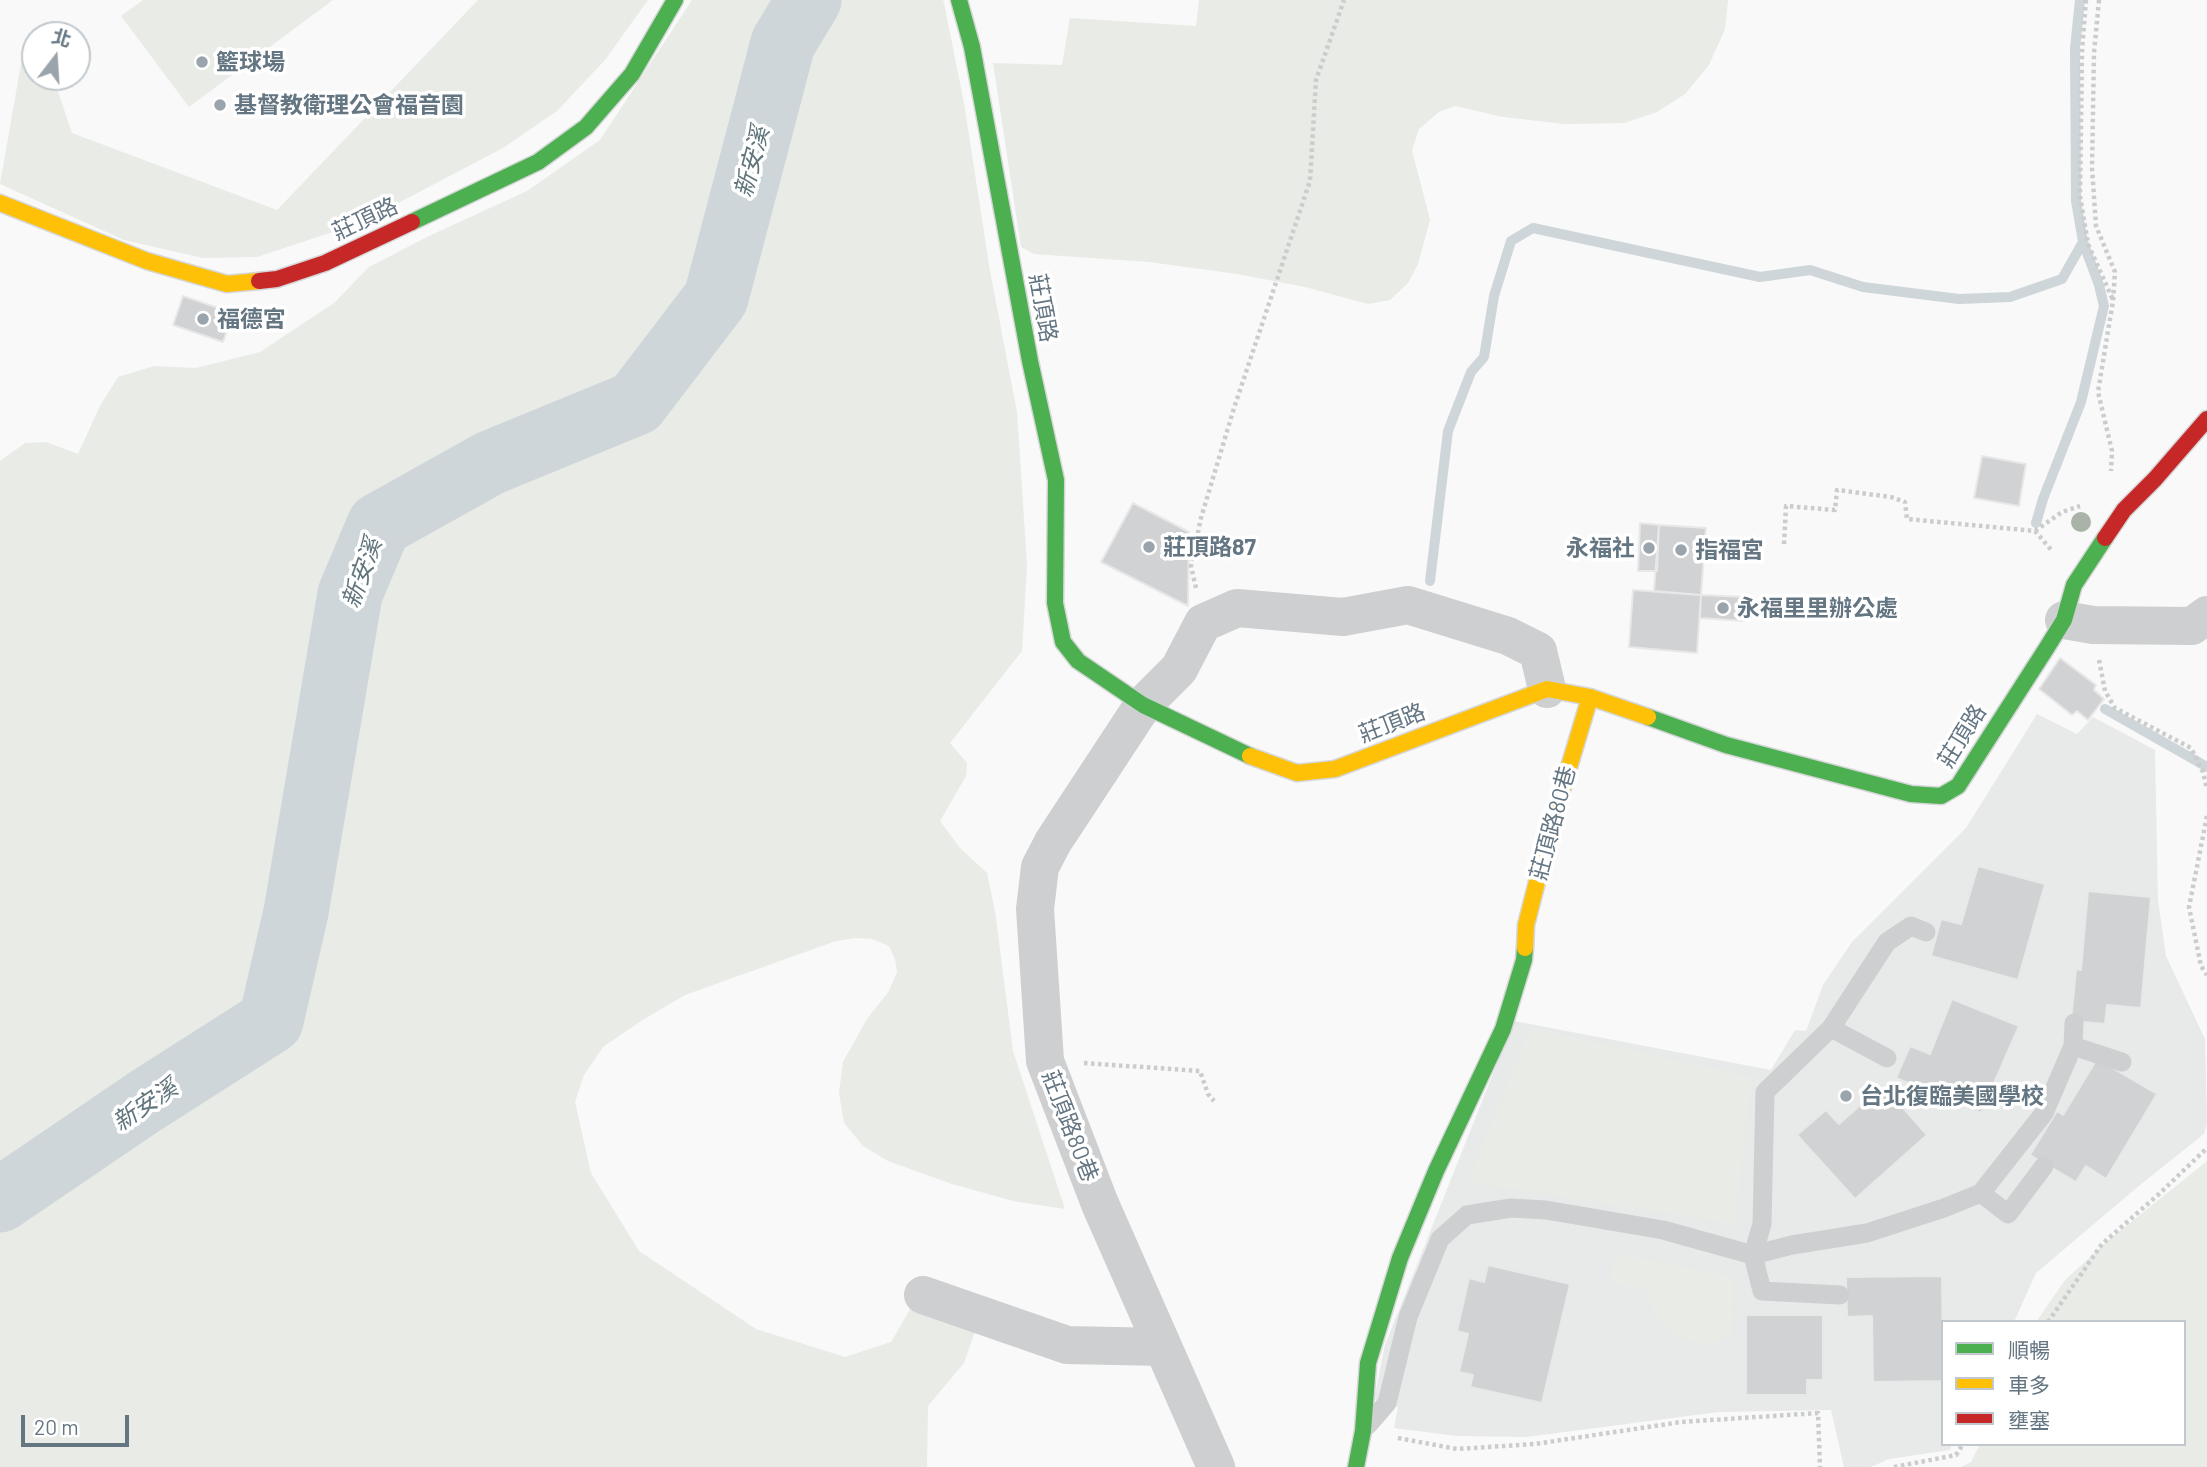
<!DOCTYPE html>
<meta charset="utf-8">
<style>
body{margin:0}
#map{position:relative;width:2207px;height:1467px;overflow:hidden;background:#f9f9f9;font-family:Barlow,"Noto Sans TC",sans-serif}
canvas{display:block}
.legend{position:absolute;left:1941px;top:1320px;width:245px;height:126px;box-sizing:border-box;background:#fff;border:2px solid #c1c8cd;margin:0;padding:9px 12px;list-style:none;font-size:21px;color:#657683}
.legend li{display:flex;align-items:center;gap:14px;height:35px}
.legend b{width:35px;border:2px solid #c1c8cd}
.north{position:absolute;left:21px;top:21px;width:70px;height:70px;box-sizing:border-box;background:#fff;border:2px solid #c1c8cd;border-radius:50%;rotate:17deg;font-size:19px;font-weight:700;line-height:28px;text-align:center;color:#657683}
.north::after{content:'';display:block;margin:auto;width:24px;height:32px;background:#99a4ac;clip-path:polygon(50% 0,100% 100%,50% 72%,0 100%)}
.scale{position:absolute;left:21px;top:1415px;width:108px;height:32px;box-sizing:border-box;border:4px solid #657683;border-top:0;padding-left:9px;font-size:21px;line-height:24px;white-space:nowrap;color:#657683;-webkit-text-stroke:5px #fff;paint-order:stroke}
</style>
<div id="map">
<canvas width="2207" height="1467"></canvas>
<ul class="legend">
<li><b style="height:9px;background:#4caf50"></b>順暢</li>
<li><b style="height:9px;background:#ffc107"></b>車多</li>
<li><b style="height:9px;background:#c62828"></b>壅塞</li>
</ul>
<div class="north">北</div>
<div class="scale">20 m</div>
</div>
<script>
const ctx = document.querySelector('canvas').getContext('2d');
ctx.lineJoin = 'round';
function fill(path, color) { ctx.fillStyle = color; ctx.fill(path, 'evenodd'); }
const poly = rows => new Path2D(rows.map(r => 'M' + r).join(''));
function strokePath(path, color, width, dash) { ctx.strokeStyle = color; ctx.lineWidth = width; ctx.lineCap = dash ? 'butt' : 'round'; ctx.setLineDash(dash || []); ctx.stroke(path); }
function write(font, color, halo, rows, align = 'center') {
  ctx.font = font + ' Barlow,"Noto Sans TC",sans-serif'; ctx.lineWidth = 7; ctx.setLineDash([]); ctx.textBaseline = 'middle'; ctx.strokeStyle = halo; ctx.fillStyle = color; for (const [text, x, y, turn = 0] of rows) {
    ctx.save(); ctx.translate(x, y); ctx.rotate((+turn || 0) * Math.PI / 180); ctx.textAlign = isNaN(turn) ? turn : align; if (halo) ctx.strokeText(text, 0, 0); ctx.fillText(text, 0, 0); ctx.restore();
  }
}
fill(poly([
 [2037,714,2077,734,2093,717,2155,750,2158,900,2166,956,2205,1039,2207,1123,2204,1134,2140,1185,2036,1273,2014,1322,1943,1322,1943,1444,1952,1444,1950,1450,1889,1459,1871,1467,1844,1467,1831,1410,1719,1412,1526,1437,1457,1436,1394,1428,1398,1407,1374,1399,1385,1345,1514,1021,1771,1070,1795,1030,1806,1031,1823,985,1852,942,1966,828]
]), '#e8e9e9');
fill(poly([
 [143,0,333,0,189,107,121,16],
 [478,0,648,0,605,60,557,111,503,148,360,223,257,257,203,258,124,240,0,184,25,41,35,41,35,77,53,77,72,133,277,210],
 [692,0,943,0,944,3,964,103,990,271,1017,412,1027,565,1022,651,950,743,967,763,966,776,940,821,960,848,987,873,995,911,1013,1051,1065,1209,1013,1201,952,1184,888,1161,863,1146,844,1123,839,1093,843,1062,867,1019,889,991,897,972,895,959,889,946,872,939,855,938,836,941,685,995,641,1021,603,1047,584,1075,575,1102,591,1173,639,1251,756,1329,845,1357,891,1342,915,1301,979,1320,964,1363,928,1406,927,1467,0,1467,0,461,25,443,46,442,78,454,100,406,118,377,154,366,196,368,260,352,334,303,369,267,429,236,527,191,600,140],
 [1199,0,1728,0,1728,1,1725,29,1709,65,1685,94,1657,112,1624,123,1565,124,1503,117,1455,106,1439,112,1419,129,1412,150,1430,220,1418,264,1408,283,1390,300,1368,304,1305,287,1237,274,1149,262,1034,254,1021,247,993,63,1062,65,1070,18,1196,26],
 [1530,1028,1752,1077,1735,1224,1467,1182],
 [2207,1161,2207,1467,1961,1467,1971,1462,1980,1444,2184,1444,2184,1322,2036,1322,2065,1280,2110,1239],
 [1615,1254,1733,1276,1732,1334,1712,1344,1686,1340,1663,1326,1651,1308,1646,1291,1610,1283]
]), '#e8ebe6');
strokePath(poly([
 [2036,523,2043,499,2081,402,2104,306,2099,285,2083,242,2076,201,2075,48,2080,0],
 [1430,581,1448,431,1471,372,1484,357,1494,296,1511,241,1533,228,1760,277,1810,270,1863,287,1959,299,2010,297,2062,279,2083,242],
 [2105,709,2207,767]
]), '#ced6d9', 10);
strokePath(poly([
 [0,1200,144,1102,271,1021,296,912,350,594,379,525,490,463,636,403,716,298,783,43,809,0]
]), '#ced6d9', 65);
const building = poly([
 [183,296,233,313,223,342,173,325,183,296],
 [1982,456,2026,464,2019,506,1974,498,1982,456],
 [1133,503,1189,532,1188,606,1101,562,1133,503],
 [1640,523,1659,525,1657,571,1638,571,1640,523],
 [1659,525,1706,528,1701,595,1654,591,1659,525],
 [1633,590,1701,595,1697,653,1629,647,1633,590],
 [1701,595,1746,597,1744,621,1700,618,1701,595],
 [2060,658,2096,685,2094,690,2104,699,2088,720,2077,711,2072,715,2039,689,2060,658],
 [1978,866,2045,884,2018,980,1931,956,1941,919,1961,924,1978,866],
 [2088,891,2151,897,2141,1008,2107,1005,2105,1024,2071,1021,2076,969,2081,970,2088,891],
 [1952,999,2019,1026,1981,1113,1896,1078,1910,1046,1930,1054,1952,999],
 [2097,1059,2157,1094,2106,1179,2086,1166,2076,1182,2030,1155,2057,1111,2063,1115,2097,1059],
 [1883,1085,1927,1135,1855,1199,1797,1135,1826,1110,1839,1124,1883,1085],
 [1488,1265,1570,1284,1542,1403,1470,1387,1473,1375,1459,1372,1468,1334,1457,1331,1469,1278,1484,1282,1488,1265],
 [1942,1276,1943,1381,1873,1382,1872,1316,1847,1317,1846,1277,1942,1276],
 [1746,1315,1823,1315,1823,1380,1807,1380,1807,1395,1746,1395,1746,1315]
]);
fill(building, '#d0d2d3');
strokePath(building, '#e8e8e8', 2);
const fast = poly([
 [959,0,972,47,1030,361,1056,480,1055,603,1063,642,1078,661,1143,705,1250,756],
 [412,222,538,162,586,127,632,74,675,0],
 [1648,717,1726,745,1911,794,1941,796,1958,786,2046,649,2064,620,2074,585,2105,538],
 [1356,1467,1363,1431,1368,1363,1400,1258,1436,1171,1503,1029,1524,960,1525,948]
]);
const slow = poly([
 [0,203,147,261,227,284,259,281],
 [1250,756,1297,773,1335,769,1547,689,1590,697,1648,717],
 [1525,948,1526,925,1551,827,1590,697]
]);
const jam = poly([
 [259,281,277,279,325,263,412,222],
 [2105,538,2124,510,2155,479,2207,419]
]);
strokePath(fast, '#d5d6d7', 19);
strokePath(slow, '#d5d6d7', 19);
strokePath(jam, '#d5d6d7', 19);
strokePath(poly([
 [2086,0,2082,51,2080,196,2088,244,2113,300],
 [2099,0,2094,53,2092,168,2096,226,2115,272,2113,301,2098,392,2112,451,2111,471],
 [2035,531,2062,512,2080,506],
 [1784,544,1786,506,1835,510,1837,490,1891,497,1905,502,1907,519,2035,531,2053,552],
 [1196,588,1191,566,1201,518,1234,408,1310,181,1316,80,1344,0],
 [2099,660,2105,691,2115,708,2191,748,2203,772,2207,789],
 [2207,816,2189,907,2201,966,2207,975],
 [1084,1063,1200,1071,1208,1094,1214,1101],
 [2048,1322,2102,1244,2159,1194,2207,1148],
 [1398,1438,1457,1449,1535,1444,1681,1422,1818,1413,1820,1467],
 [1894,1467,1956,1455,1963,1444]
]), '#cbcccd', 4.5, [3.5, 3.5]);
strokePath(poly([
 [1831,1028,1887,1058],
 [2073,1046,2122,1062],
 [1981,1193,2008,1214,2044,1166],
 [1840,1295,1762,1291,1753,1255,1792,1245,1867,1233,1944,1208,1981,1193,2044,1113,2073,1046,2074,1023],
 [1368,1425,1387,1403,1408,1317,1440,1239,1467,1215,1511,1208,1546,1210,1663,1230,1753,1255,1762,1224,1765,1092,1831,1028,1887,942,1911,926,1926,932]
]), '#cecfd0', 19);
strokePath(poly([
 [2064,620,2093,625,2192,626,2207,615],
 [923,1295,1067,1345,1163,1347],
 [1216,1467,1100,1204,1045,1061,1035,909,1040,867,1053,842,1143,705,1179,669,1203,623,1237,608,1343,617,1408,605,1508,636,1538,651,1547,689]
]), '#cecfd0', 38);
strokePath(fast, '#4caf50', 16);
strokePath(slow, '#ffc107', 16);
strokePath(jam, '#c62828', 16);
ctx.fillStyle = '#a9b3a7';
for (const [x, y] of [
 [2081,522]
]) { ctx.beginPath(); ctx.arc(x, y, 10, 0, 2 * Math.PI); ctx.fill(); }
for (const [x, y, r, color] of [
 [202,62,7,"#99a4ac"],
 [220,105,7,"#99a4ac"],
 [203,319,7,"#99a4ac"],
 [1149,547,7,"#99a4ac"],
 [1649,548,7,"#99a4ac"],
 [1681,550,7,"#99a4ac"],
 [1723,608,7,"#99a4ac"],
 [1846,1096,7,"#99a4ac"]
]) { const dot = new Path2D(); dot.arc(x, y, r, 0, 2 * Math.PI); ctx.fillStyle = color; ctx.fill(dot); strokePath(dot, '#fff', 2.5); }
write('bold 23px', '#657683', '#fff', [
 ["籃球場",216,62],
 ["基督教衛理公會福音園",234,105],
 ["福德宮",217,319],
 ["莊頂路87",1163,547],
 ["永福社",1635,548,"right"],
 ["指福宮",1695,550],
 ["永福里里辦公處",1737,608],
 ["台北復臨美國學校",1860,1096]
], 'left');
write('23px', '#657683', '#fff', [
 ["莊頂路",365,219,-25],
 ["莊頂路",1043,308,80],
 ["莊頂路",1392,723,-21],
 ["莊頂路",1962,736,-58],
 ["莊頂路80巷",1553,823,-75],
 ["莊頂路80巷",1070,1126,69]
]);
write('italic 24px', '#60757c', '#fff', [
 ["新安溪",752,162,-75],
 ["新安溪",362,573,-70],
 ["新安溪",145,1105,-34]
]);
</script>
